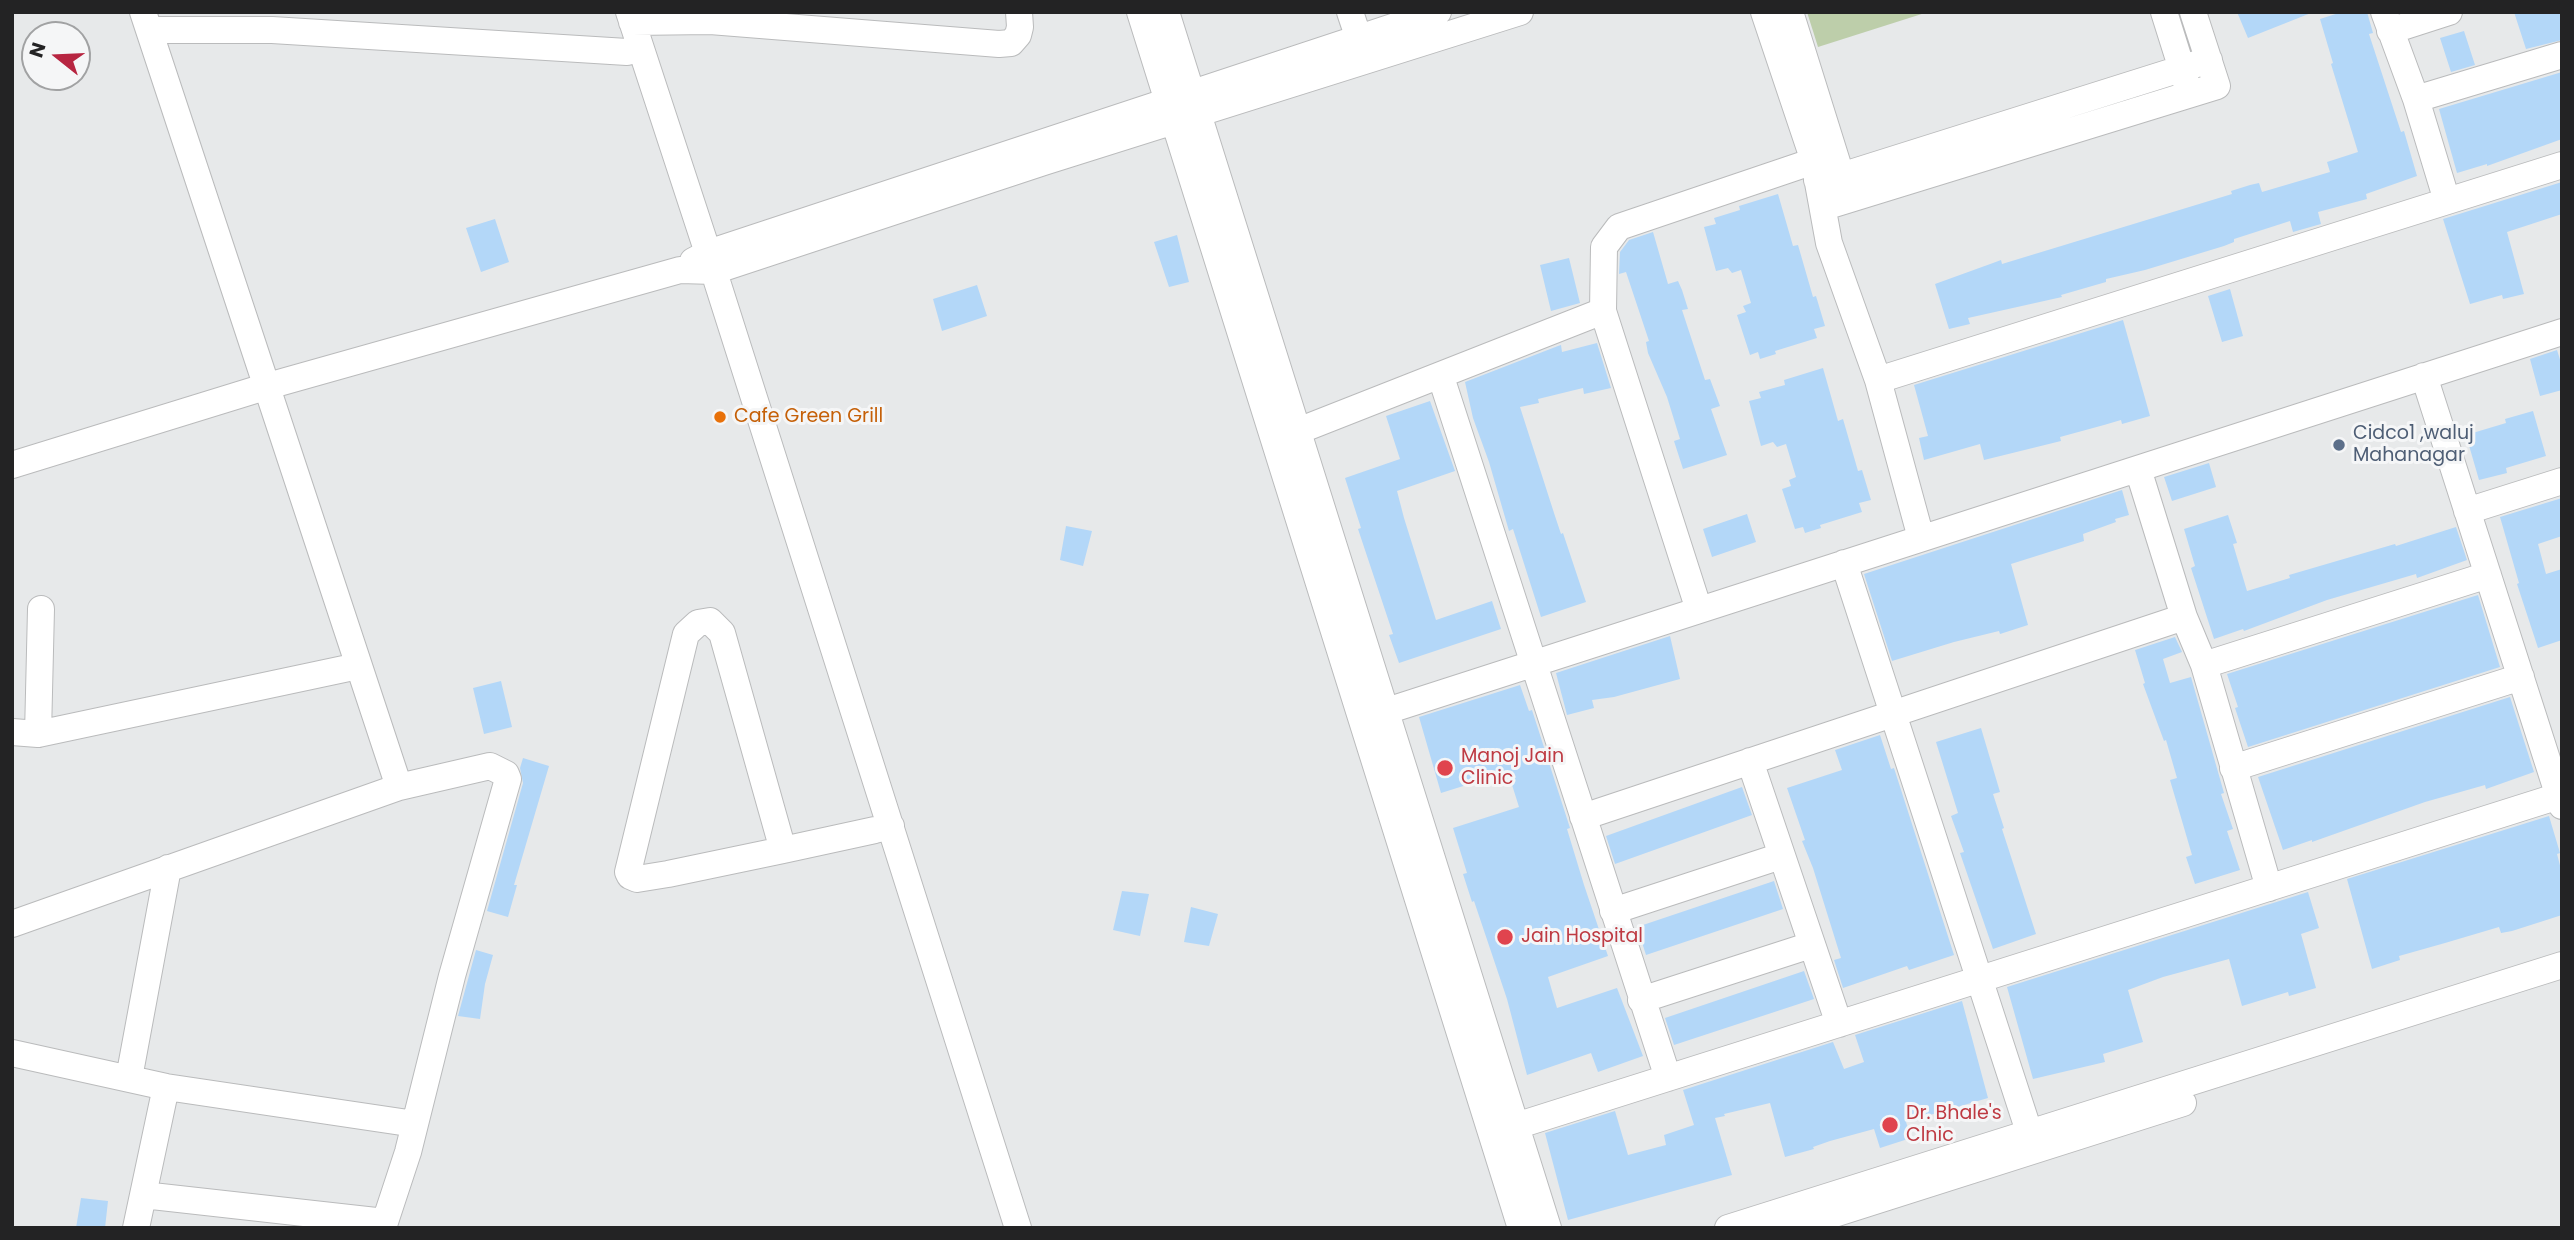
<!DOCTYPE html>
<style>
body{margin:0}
#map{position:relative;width:2574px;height:1240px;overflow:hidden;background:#e7e9ea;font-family:Poppins,sans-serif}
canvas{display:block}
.frame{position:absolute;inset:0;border:14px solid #232324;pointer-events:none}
.north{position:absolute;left:21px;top:21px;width:70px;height:70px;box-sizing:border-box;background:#f5f6f7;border:2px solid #a1a2a3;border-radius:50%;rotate:288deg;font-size:19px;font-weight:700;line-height:28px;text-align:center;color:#232324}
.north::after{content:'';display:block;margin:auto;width:24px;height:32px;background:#b72541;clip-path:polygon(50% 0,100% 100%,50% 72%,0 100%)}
</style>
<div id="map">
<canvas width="2574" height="1240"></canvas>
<div class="frame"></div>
<div class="north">N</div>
</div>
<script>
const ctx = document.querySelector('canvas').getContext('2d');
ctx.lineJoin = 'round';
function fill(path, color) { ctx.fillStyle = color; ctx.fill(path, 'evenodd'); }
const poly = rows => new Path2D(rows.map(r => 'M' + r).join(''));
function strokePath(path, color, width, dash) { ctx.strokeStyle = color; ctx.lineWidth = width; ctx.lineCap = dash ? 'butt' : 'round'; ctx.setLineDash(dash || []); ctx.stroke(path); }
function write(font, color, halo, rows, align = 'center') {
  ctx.font = font + ' Poppins,sans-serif'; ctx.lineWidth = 6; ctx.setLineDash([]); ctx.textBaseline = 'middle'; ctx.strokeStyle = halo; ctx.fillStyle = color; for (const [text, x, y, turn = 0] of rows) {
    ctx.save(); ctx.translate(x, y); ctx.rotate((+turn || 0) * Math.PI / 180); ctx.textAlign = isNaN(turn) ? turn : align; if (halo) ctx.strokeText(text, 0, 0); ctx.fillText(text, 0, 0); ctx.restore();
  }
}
fill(poly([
 [1807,12,1928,12,1818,47]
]), '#bdceaa');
fill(poly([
 [2237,12,2311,12,2311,13,2248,38],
 [2342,12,2367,12,2373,33,2369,34,2401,132,2404,131,2417,176,2366,194,2367,199,2318,212,2321,224,2293,232,2290,221,2234,239,2234,242,2224,246,2145,270,2106,279,2106,282,2061,295,2062,297,1968,318,1970,324,1949,329,1935,284,1993,263,2001,260,2002,264,2232,194,2231,191,2250,185,2259,183,2262,192,2330,172,2327,162,2358,152,2331,64,2333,63,2320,19],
 [2514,12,2562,12,2562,40,2526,49],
 [2464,31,2475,65,2451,72,2440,38],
 [2562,72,2562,139,2487,166,2487,164,2457,173,2439,109],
 [2562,182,2562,214,2507,232,2524,294,2503,299,2502,295,2470,304,2443,219],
 [1778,194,1793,246,1798,245,1813,297,1816,296,1825,326,1814,329,1817,338,1775,351,1776,354,1760,359,1758,352,1750,355,1737,315,1746,312,1743,306,1751,303,1741,270,1732,273,1728,268,1716,271,1704,227,1716,224,1714,218,1740,210,1739,206],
 [495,219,509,262,481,272,466,228],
 [1653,232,1668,284,1678,281,1682,290,1688,309,1682,310,1705,380,1710,379,1720,406,1711,409,1727,455,1683,469,1674,441,1680,439,1667,397,1648,353,1646,342,1649,341,1626,272,1619,274,1620,252,1629,240],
 [1177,235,1189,282,1169,287,1154,242],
 [1569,258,1580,303,1551,311,1540,265],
 [977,285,987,316,942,331,933,299],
 [2230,289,2243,336,2222,342,2208,296],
 [2123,320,2150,416,2122,424,2121,420,2104,425,2060,437,2061,441,1984,460,1980,444,1924,460,1919,438,1928,436,1914,385],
 [1597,343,1611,388,1584,394,1583,388,1538,399,1539,403,1520,407,1554,513,1561,534,1563,533,1586,602,1541,617,1513,529,1509,531,1489,462,1473,418,1465,382,1558,346,1561,345,1562,352],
 [2557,350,2562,366,2562,390,2540,396,2530,359],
 [1823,368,1838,421,1843,419,1858,471,1862,470,1871,500,1859,503,1862,512,1820,525,1821,528,1805,533,1803,527,1795,529,1782,489,1791,486,1789,480,1796,477,1786,444,1777,447,1773,442,1761,446,1749,401,1761,398,1759,392,1785,385,1784,380],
 [1430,401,1455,471,1397,491,1404,518,1436,620,1492,601,1501,629,1399,663,1389,635,1393,634,1358,529,1361,528,1345,478,1400,459,1386,416],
 [2533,411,2546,456,2506,468,2507,473,2479,480,2466,435,2506,423,2505,419],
 [2209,463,2216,487,2172,501,2164,477],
 [2122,490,2129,515,2115,519,2116,522,2083,534,2084,541,2011,564,2028,625,2000,634,1999,631,1954,642,1892,661,1864,574],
 [2562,498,2562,536,2538,544,2546,574,2562,569,2562,640,2538,648,2517,584,2519,583,2500,517],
 [1747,514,1756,542,1712,557,1703,529],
 [2228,515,2237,543,2233,544,2247,591,2290,578,2289,575,2395,544,2396,546,2456,527,2467,560,2417,578,2416,574,2327,600,2244,631,2243,629,2214,639,2191,568,2195,566,2184,529],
 [1066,526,1092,531,1083,566,1060,560],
 [2478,595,2500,667,2248,747,2235,708,2238,707,2227,674],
 [1670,636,1680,679,1614,697,1592,700,1594,708,1567,715,1556,673],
 [2175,637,2182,652,2163,659,2170,683,2191,677,2224,793,2221,794,2233,829,2227,831,2240,870,2195,884,2186,857,2192,855,2170,780,2177,778,2166,740,2164,741,2143,684,2145,683,2135,650],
 [501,681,512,727,484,734,473,688],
 [1520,685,1529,711,1532,710,1570,828,1567,829,1584,885,1608,956,1548,977,1557,1008,1617,988,1643,1056,1598,1072,1591,1053,1527,1075,1507,999,1474,901,1472,902,1463,874,1467,873,1453,828,1519,807,1513,788,1508,772,1441,793,1419,717],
 [2510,697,2534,772,2486,789,2485,785,2425,802,2312,842,2312,840,2283,850,2258,777],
 [1981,728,2000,792,1993,794,2004,828,2002,829,2036,934,1993,949,1960,853,1964,852,1951,816,1958,813,1936,742],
 [1880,735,1891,769,1894,768,1954,955,1909,970,1907,966,1843,988,1834,960,1841,958,1813,868,1802,841,1805,840,1787,788,1842,770,1835,750],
 [523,758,549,766,514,885,517,885,508,917,487,911,523,783,520,768],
 [1742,787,1752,815,1615,864,1606,836],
 [2549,816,2560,853,2557,854,2562,873,2562,915,2512,931,2501,933,2499,927,2445,943,2399,956,2400,960,2372,969,2347,879],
 [1774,881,1783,909,1646,955,1637,927],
 [1122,891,1149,894,1140,936,1113,930],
 [2308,892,2319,928,2301,934,2316,988,2289,996,2288,992,2242,1006,2229,959,2163,977,2128,990,2143,1042,2103,1054,2105,1062,2033,1079,2007,987],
 [1191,907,1218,914,1209,946,1184,942],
 [476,950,493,955,485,984,480,1019,458,1016],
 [1804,971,1814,999,1674,1045,1665,1018],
 [1962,1001,1988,1098,1906,1122,1911,1138,1880,1148,1874,1129,1830,1141,1813,1147,1814,1149,1785,1157,1770,1103,1724,1114,1725,1116,1715,1118,1732,1175,1568,1220,1545,1133,1615,1111,1628,1155,1666,1145,1664,1135,1694,1125,1683,1090,1833,1042,1844,1069,1864,1062,1855,1035],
 [81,1198,108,1201,105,1228,76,1228]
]), '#b3d7f8');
const minor = poly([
 [143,12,399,787],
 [629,12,708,253,1018,1228],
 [1140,12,1521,1228],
 [1166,12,1548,1228],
 [1350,12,1364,54],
 [1764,12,1814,161,1829,243,1878,380,1921,538],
 [1790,12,1846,191],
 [2164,12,2186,82],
 [2384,12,2416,99,2447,201],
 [632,22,710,21,999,44,1011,43,1018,35,1020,27,1019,12],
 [149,30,272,30,627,52],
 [2390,31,2449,12],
 [2416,99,2562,55],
 [1817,180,1841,176,2209,60],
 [1824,207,2217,86,2193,12],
 [693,261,708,253,1438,12],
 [2424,376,2562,806],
 [1441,377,1668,1078],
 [1878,380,2562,165],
 [1298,431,1603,311],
 [12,465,268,386,680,270,714,271,1044,162,1520,12],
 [2138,469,2184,617,2204,665,2269,888],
 [2467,511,2562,481],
 [1844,563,2034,1147],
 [1699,610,1603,311,1604,247,1619,227,1814,161],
 [2204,665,2488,575],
 [1371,716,2562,332],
 [12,732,38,734,358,666],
 [38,734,41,609],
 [1750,761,1839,1024],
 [2233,768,2521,677],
 [1583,817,2184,617],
 [783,850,722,633,710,621,698,623,686,634,628,872,630,876,637,879,668,874,783,850,875,830,891,826],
 [1613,911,1781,856],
 [12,924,399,787,490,766,506,774,508,779,452,976,408,1152,383,1228],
 [1641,1000,1811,945],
 [12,1053,166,1087,415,1124],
 [129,1078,168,868],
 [1500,1131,2562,795],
 [143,1195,385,1222],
 [136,1228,166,1087],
 [1728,1228,2562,965],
 [1790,1228,2183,1103]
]);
strokePath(minor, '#babbbc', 28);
strokePath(minor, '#fff', 26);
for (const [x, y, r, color] of [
 [720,417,7,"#e8710a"],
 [2339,445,7,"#5c6f8a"],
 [1445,768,9,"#e0444e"],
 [1505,937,9,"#e0444e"],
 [1890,1125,9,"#e0444e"]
]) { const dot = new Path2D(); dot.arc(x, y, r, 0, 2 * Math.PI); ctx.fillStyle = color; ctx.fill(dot); strokePath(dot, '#f5f6f7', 2.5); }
write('19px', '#c56008', '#f5f6f7', [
 ["Cafe Green Grill",734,417]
], 'left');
write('19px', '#4e5e75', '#f5f6f7', [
 ["Cidco1 ,waluj",2353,434],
 ["Mahanagar",2353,456]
], 'left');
write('19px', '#be3a42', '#f5f6f7', [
 ["Manoj Jain",1461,757],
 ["Clinic",1461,779],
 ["Jain Hospital",1521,937],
 ["Dr. Bhale's",1906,1114],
 ["Clnic",1906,1136]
], 'left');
</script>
